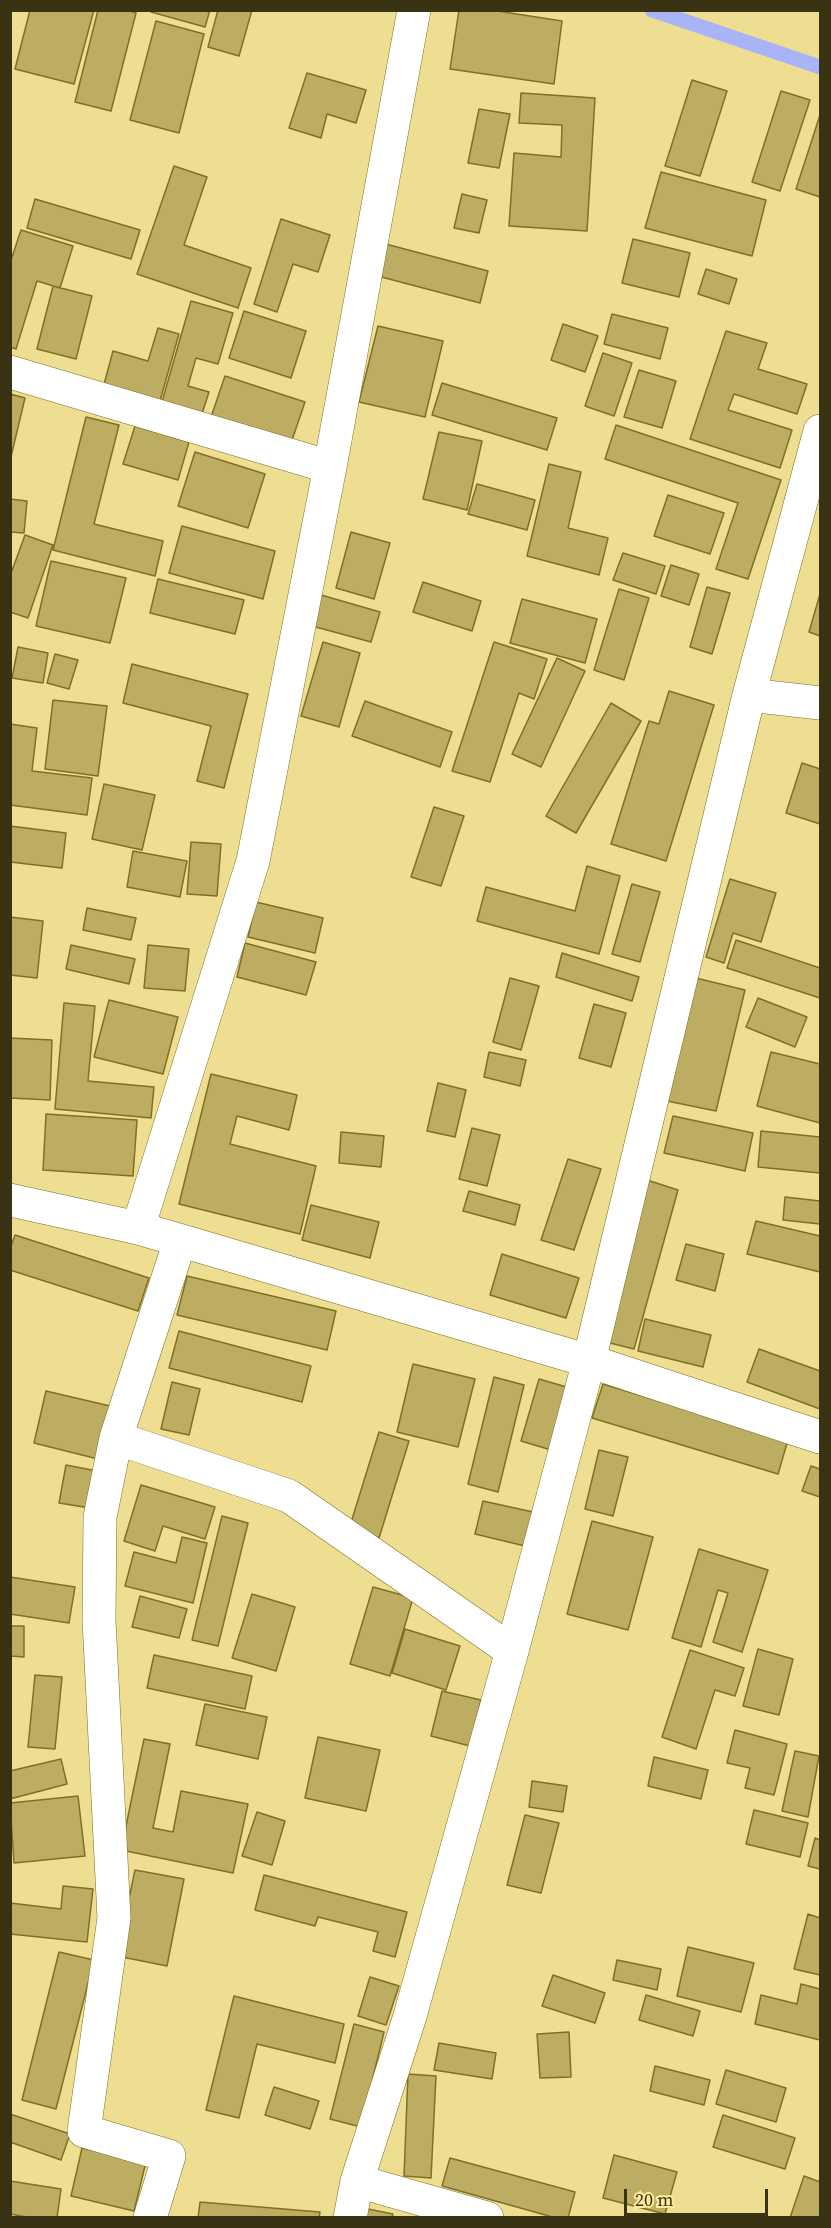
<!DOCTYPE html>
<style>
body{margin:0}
#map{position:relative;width:831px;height:2228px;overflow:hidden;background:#eede91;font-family:"Source Serif 4",serif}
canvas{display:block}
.frame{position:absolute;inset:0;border:12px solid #393313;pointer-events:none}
.scale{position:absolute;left:624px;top:2189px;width:144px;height:27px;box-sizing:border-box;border:3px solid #393313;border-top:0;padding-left:8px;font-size:18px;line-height:21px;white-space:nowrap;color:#393313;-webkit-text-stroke:4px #fceb9e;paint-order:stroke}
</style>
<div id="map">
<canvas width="831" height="2228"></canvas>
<div class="frame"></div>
<div class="scale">20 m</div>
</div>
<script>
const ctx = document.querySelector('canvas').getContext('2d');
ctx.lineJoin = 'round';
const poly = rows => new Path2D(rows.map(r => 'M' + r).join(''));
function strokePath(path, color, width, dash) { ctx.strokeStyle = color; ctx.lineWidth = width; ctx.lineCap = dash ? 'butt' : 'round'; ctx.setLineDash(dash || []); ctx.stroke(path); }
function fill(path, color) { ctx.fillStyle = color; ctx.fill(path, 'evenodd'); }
strokePath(poly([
 [652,10,820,67]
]), '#a9b3f8', 15);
const building = poly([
 [30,10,94,10,74,84,15,69,30,10],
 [98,10,126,10,136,13,111,111,75,102,98,10],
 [151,10,210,10,205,27,151,12,151,10],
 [218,10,252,10,239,56,208,47,218,10],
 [459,10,491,10,562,21,554,84,450,69,459,10],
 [156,21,204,34,179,133,130,120,156,21],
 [307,73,366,90,356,123,327,114,321,138,289,128,307,73],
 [692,80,727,91,700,176,665,166,692,80],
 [781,91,810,100,780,191,752,182,781,91],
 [521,93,595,98,587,231,509,226,514,153,561,157,562,125,519,123,521,93],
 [479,109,510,114,499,168,468,163,479,109],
 [820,115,820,197,796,189,820,115],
 [174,166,207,177,184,245,251,268,238,308,137,274,174,166],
 [661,172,766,200,752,256,645,228,661,172],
 [462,194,487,200,479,233,454,228,462,194],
 [35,199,140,230,131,259,27,228,35,199],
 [281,219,330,235,318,272,293,264,277,312,254,304,281,219],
 [21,230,73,246,60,288,37,281,16,349,10,347,10,263,21,230],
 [633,239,690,253,679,297,622,283,633,239],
 [378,242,488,271,480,303,370,274,378,242],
 [706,269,737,279,729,304,698,294,706,269],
 [53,286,92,296,76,359,37,349,53,286],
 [191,301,233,313,218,364,196,358,188,386,209,392,201,417,161,405,191,301],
 [244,311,306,331,291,378,229,358,244,311],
 [612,314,668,328,660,359,604,344,612,314],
 [563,324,598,336,585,372,551,360,563,324],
 [378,326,443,341,425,417,359,402,378,326],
 [158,328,179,334,159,404,103,388,113,351,148,361,158,328],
 [726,331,767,343,758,369,807,384,797,414,734,394,728,410,792,430,780,468,690,439,726,331],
 [603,353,632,363,614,416,585,406,603,353],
 [639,370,676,381,662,428,624,417,639,370],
 [225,376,305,402,289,449,209,423,225,376],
 [442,383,557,418,547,450,432,415,442,383],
 [10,394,25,398,10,461,10,394],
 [86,417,119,425,94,524,163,541,155,576,53,550,86,417],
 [616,425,781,480,748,579,716,569,738,503,605,459,616,425],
 [135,426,189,442,178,480,123,464,135,426],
 [439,432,482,441,467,510,423,499,439,432],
 [195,452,265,474,248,528,178,506,195,452],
 [549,464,581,472,568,528,608,538,599,575,527,556,549,464],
 [477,484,535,500,527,530,468,514,477,484],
 [668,495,724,513,710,554,654,536,668,495],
 [10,499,27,501,24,533,10,532,10,499],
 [182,526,275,551,263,599,169,573,182,526],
 [351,532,390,543,374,599,336,588,351,532],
 [25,535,53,545,28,618,10,612,10,576,25,535],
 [623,553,665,566,656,594,613,580,623,553],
 [51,561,126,578,110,643,36,626,51,561],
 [671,565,699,574,689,605,661,596,671,565],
 [158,579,244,600,235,634,150,613,158,579],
 [423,582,481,601,472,631,413,612,423,582],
 [707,587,730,593,712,654,690,647,707,587],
 [619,589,649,598,624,680,594,670,619,589],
 [820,594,820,636,809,632,820,594],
 [321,595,380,612,371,642,312,626,321,595],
 [522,599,597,619,585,663,510,643,522,599],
 [323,642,360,653,339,727,301,716,323,642],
 [494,642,547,659,534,699,519,693,490,782,452,771,494,642],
 [18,647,48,653,43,683,12,678,18,647],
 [55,654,78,660,69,689,47,683,55,654],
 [557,658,585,671,541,767,512,754,557,658],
 [132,664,248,694,224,788,197,781,211,726,123,703,132,664],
 [669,691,714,705,666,861,611,844,649,721,659,724,669,691],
 [53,700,107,706,98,776,45,769,53,700],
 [365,701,452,732,440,767,352,736,365,701],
 [611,703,641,721,576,833,546,816,611,703],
 [10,724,37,728,32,771,92,778,87,815,10,805,10,724],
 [802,763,820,769,820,824,786,813,802,763],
 [104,784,155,795,142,850,92,839,104,784],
 [434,807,464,816,441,886,411,877,434,807],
 [10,826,66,833,62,868,10,862,10,826],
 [191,842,221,844,217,896,187,894,191,842],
 [133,851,187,861,180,897,127,887,133,851],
 [587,866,620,876,599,954,477,921,486,887,575,911,587,866],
 [730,879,776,893,761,942,733,933,724,963,706,957,730,879],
 [632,884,660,892,640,962,612,954,632,884],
 [256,902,323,918,315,953,248,937,256,902],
 [87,908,136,918,131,940,83,930,87,908],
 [10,917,43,921,37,978,10,975,10,917],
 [736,940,820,968,820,998,727,968,736,940],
 [245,943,316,962,306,995,237,977,245,943],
 [71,945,135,959,129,984,66,969,71,945],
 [148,945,189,949,185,991,144,988,148,945],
 [562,953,639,977,632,1001,556,977,562,953],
 [510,978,539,986,521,1050,493,1042,510,978],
 [696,978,745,990,716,1111,667,1101,696,978],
 [758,998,807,1017,795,1047,746,1027,758,998],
 [109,1000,178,1017,163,1074,94,1057,109,1000],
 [64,1003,95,1006,88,1081,154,1087,151,1118,55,1109,64,1003],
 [594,1004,626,1013,611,1067,579,1058,594,1004],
 [10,1038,52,1040,50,1100,10,1098,10,1038],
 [489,1052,526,1060,520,1086,484,1077,489,1052],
 [771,1052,820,1064,820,1123,757,1106,771,1052],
 [211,1074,297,1095,289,1130,237,1116,230,1144,316,1166,300,1234,179,1204,211,1074],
 [438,1083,466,1090,455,1137,427,1131,438,1083],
 [46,1114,137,1120,133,1176,43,1170,46,1114],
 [673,1116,753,1133,745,1171,664,1153,673,1116],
 [472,1128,500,1135,487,1186,459,1179,472,1128],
 [761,1131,820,1137,820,1173,758,1167,761,1131],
 [341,1132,384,1136,381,1167,339,1163,341,1132],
 [568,1159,601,1169,574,1250,541,1240,568,1159],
 [647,1180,678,1190,634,1349,602,1341,647,1180],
 [469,1191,520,1205,515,1225,463,1211,469,1191],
 [785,1197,820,1201,820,1224,783,1220,785,1197],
 [311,1205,379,1222,370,1258,302,1240,311,1205],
 [756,1221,820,1236,820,1272,747,1254,756,1221],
 [15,1235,149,1278,138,1311,10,1270,10,1249,15,1235],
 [686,1244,724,1254,715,1291,676,1280,686,1244],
 [502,1254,579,1278,566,1318,490,1295,502,1254],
 [187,1276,336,1311,327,1350,177,1315,187,1276],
 [645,1319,711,1335,703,1367,638,1351,645,1319],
 [179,1331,311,1366,302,1402,169,1368,179,1331],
 [759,1349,820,1371,820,1409,747,1382,759,1349],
 [413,1364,475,1379,458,1447,397,1432,413,1364],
 [494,1377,524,1385,498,1492,468,1484,494,1377],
 [539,1379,570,1388,551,1450,521,1441,539,1379],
 [172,1382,200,1389,189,1435,161,1429,172,1382],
 [603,1384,788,1440,778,1474,592,1418,603,1384],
 [46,1391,110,1406,98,1459,34,1443,46,1391],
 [379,1432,409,1441,379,1538,349,1529,379,1432],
 [599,1450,628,1457,613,1516,585,1509,599,1450],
 [66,1465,97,1471,90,1508,59,1503,66,1465],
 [811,1466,820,1469,820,1497,802,1491,811,1466],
 [141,1485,215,1507,205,1539,163,1526,155,1551,124,1541,141,1485],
 [483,1501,533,1512,525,1546,475,1534,483,1501],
 [222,1516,248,1523,218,1646,192,1640,222,1516],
 [592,1521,653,1537,628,1630,567,1614,592,1521],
 [182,1537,207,1543,193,1603,125,1586,134,1552,176,1563,182,1537],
 [699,1549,768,1570,742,1652,713,1642,728,1593,718,1590,701,1647,672,1638,699,1549],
 [10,1577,75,1587,69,1623,10,1614,10,1577],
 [373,1587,413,1598,390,1676,350,1664,373,1587],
 [252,1594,295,1607,276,1671,232,1658,252,1594],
 [140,1596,187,1609,179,1638,132,1627,140,1596],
 [10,1626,24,1626,24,1657,10,1656,10,1626],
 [405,1629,460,1646,446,1690,392,1673,405,1629],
 [758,1649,793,1659,779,1715,743,1706,758,1649],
 [690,1650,744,1668,735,1696,715,1690,696,1749,662,1737,690,1650],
 [154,1655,252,1676,245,1709,147,1688,154,1655],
 [35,1675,62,1677,55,1749,28,1747,35,1675],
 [442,1691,481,1700,470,1746,431,1736,442,1691],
 [205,1704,267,1717,258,1759,196,1745,205,1704],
 [735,1730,787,1744,774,1795,745,1788,750,1768,727,1763,735,1730],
 [318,1737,380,1750,366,1811,305,1798,318,1737],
 [144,1739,170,1744,153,1828,173,1832,181,1791,248,1804,233,1873,121,1850,144,1739],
 [795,1751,819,1756,808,1817,782,1811,795,1751],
 [654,1757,708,1770,701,1799,648,1786,654,1757],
 [61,1759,67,1784,10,1799,10,1771,61,1759],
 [532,1781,567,1786,563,1812,529,1807,532,1781],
 [78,1796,85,1856,14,1863,10,1803,78,1796],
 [754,1810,808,1823,800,1857,746,1844,754,1810],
 [257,1812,285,1821,272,1865,242,1856,257,1812],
 [525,1815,559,1823,541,1893,507,1885,525,1815],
 [815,1838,820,1840,820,1869,808,1866,815,1838],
 [135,1870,184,1879,167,1966,117,1956,135,1870],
 [264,1875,407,1912,395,1957,373,1951,378,1932,318,1917,315,1926,255,1910,264,1875],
 [63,1886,93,1889,87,1942,10,1934,10,1903,61,1909,63,1886],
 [808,1914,820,1918,820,1975,794,1969,808,1914],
 [688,1947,754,1963,741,2012,677,1996,688,1947],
 [59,1952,94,1960,56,2109,22,2100,59,1952],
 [617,1960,661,1969,657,1990,613,1980,617,1960],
 [553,1975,605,1993,595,2023,542,2006,553,1975],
 [370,1977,399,1986,386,2025,358,2016,370,1977],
 [801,1984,820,1989,820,2040,755,2024,761,1995,797,2004,801,1984],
 [646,1995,700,2011,693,2036,639,2020,646,1995],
 [234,1996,344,2024,335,2063,257,2044,239,2118,206,2110,234,1996],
 [354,2024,384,2032,361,2127,330,2119,354,2024],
 [569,2032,571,2077,540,2078,537,2034,569,2032],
 [439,2043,496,2053,492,2079,434,2070,439,2043],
 [655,2066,710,2080,704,2105,650,2091,655,2066],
 [726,2070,786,2088,776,2122,716,2104,726,2070],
 [408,2074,436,2076,431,2178,404,2176,408,2074],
 [274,2087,319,2101,310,2129,265,2115,274,2087],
 [10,2114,70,2134,61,2160,10,2142,10,2114],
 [723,2115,795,2138,785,2169,713,2147,723,2115],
 [82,2148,146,2162,134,2211,71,2196,82,2148],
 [614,2155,677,2172,665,2214,603,2198,614,2155],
 [450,2158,575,2192,568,2218,556,2218,442,2186,450,2158],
 [804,2176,820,2182,820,2218,790,2218,804,2176],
 [10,2181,61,2189,57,2218,32,2218,10,2214,10,2181],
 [200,2202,320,2212,319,2218,198,2218,200,2202],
 [363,2208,393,2214,392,2218,361,2218,363,2208]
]);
fill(building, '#bdad62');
strokePath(building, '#807022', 1.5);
const minor = poly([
 [10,372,330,467],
 [749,695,820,431],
 [10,1200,138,1228,589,1361,820,1437],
 [138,1228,253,861,330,467,414,10],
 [116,1438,289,1496,512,1651],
 [357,2181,487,2218],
 [150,2218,169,2156,84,2131,114,1918,99,1620,100,1517,116,1438,180,1241],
 [350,2218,357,2181,410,2016,512,1651,589,1361,749,695,820,703]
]);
strokePath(minor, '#7e6e1f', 34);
strokePath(minor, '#fff', 33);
</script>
